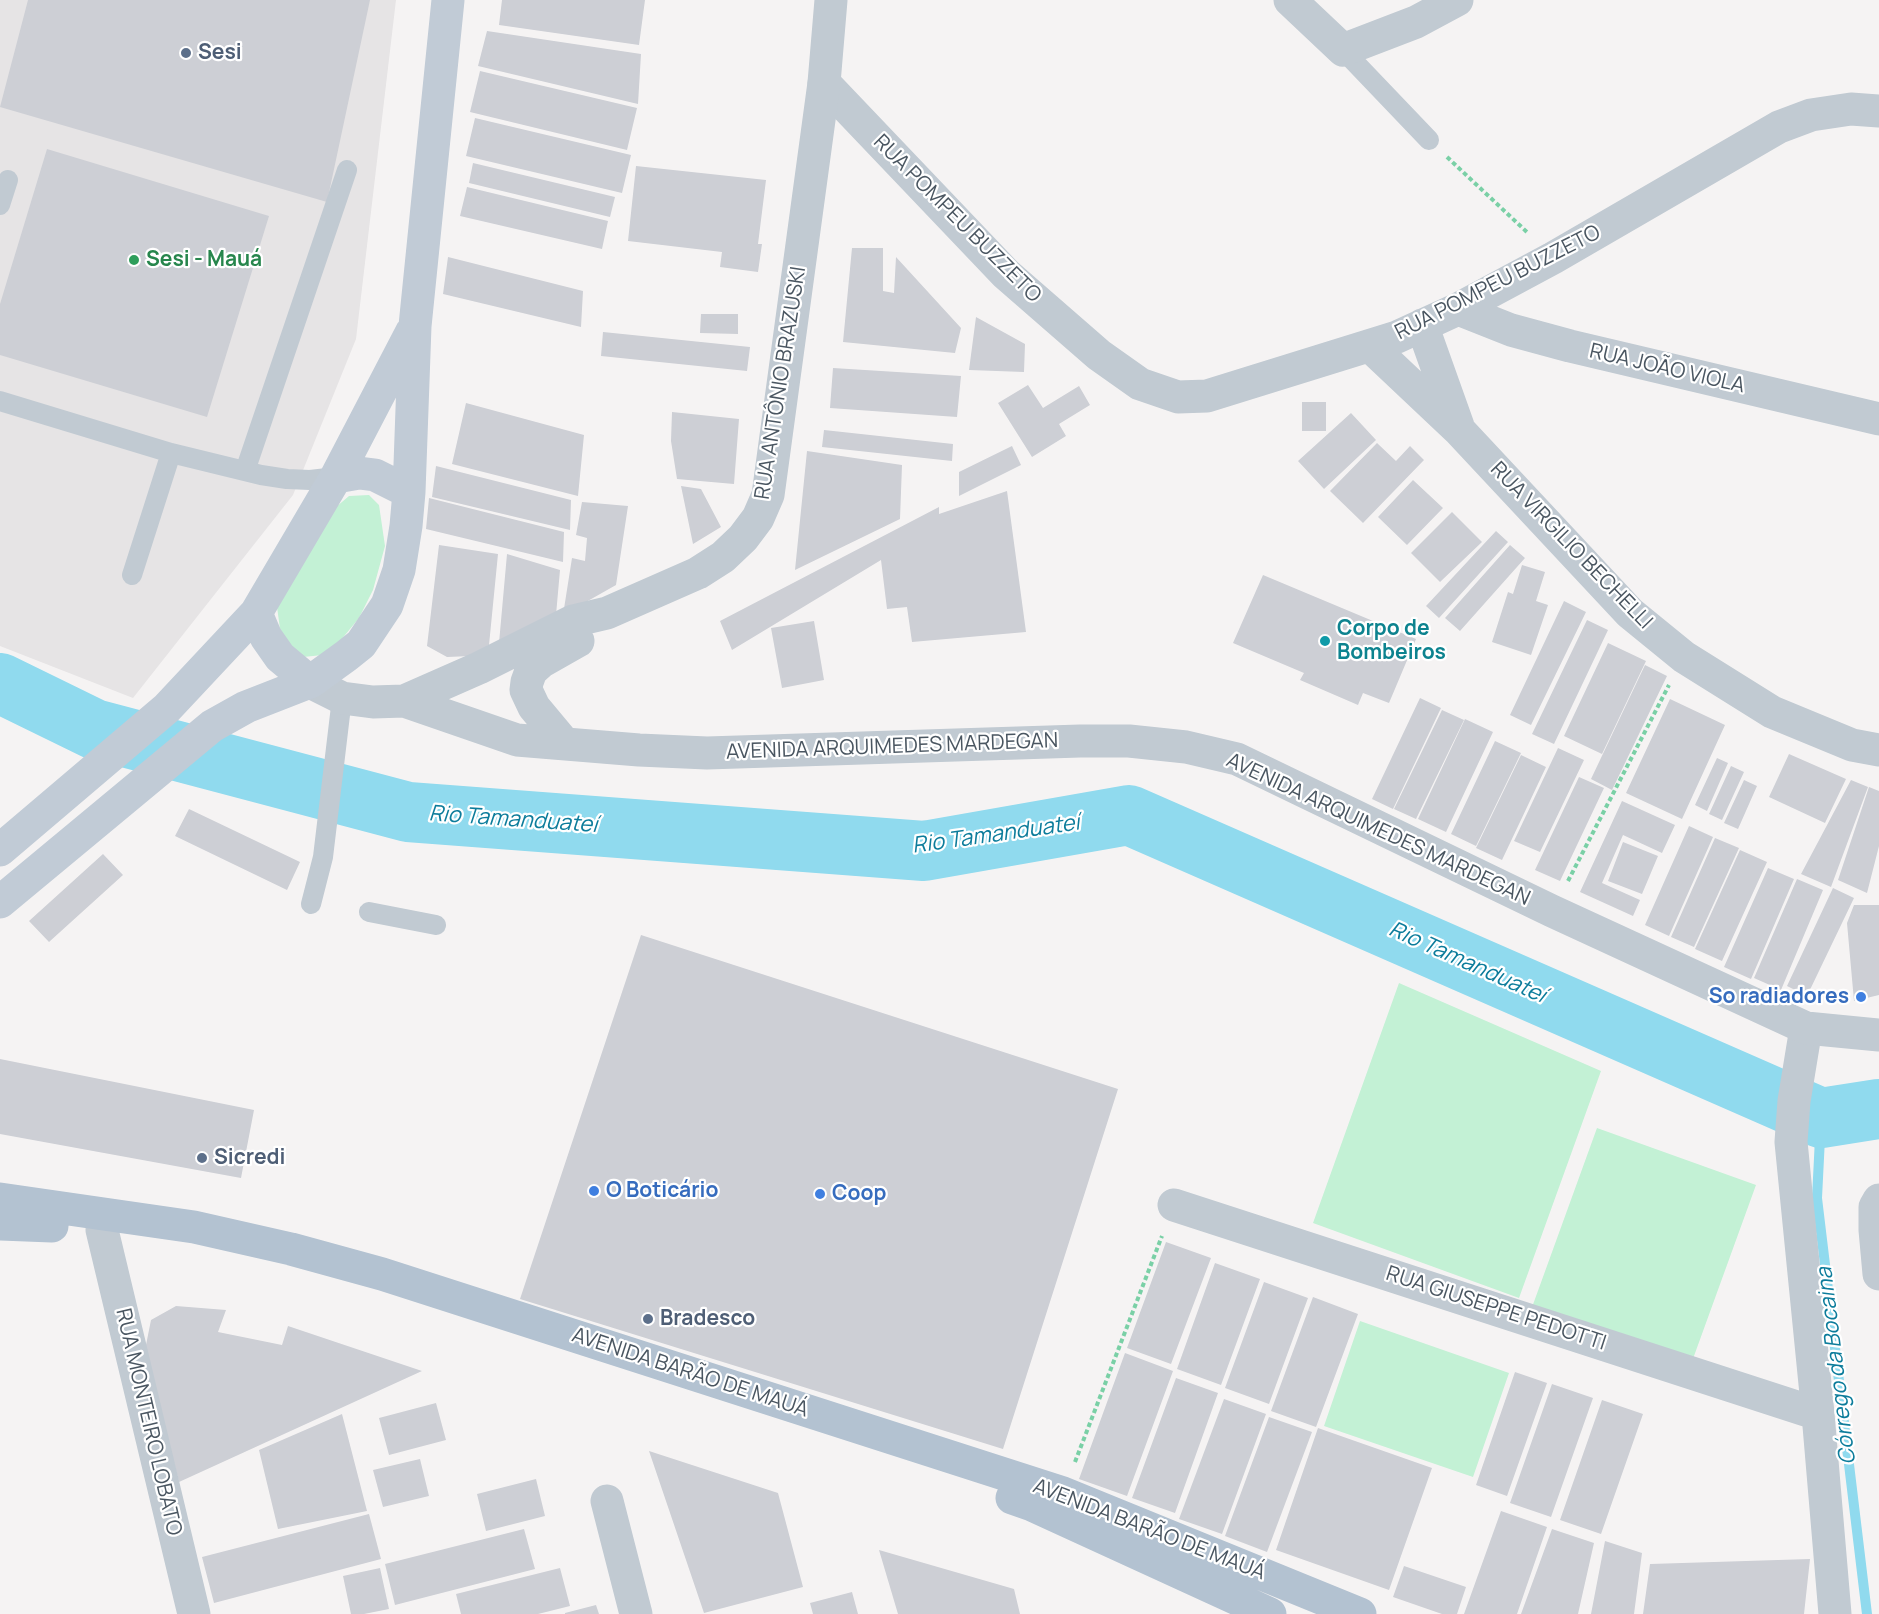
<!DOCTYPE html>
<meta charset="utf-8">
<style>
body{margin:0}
canvas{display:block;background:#f5f3f3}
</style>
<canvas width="1879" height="1614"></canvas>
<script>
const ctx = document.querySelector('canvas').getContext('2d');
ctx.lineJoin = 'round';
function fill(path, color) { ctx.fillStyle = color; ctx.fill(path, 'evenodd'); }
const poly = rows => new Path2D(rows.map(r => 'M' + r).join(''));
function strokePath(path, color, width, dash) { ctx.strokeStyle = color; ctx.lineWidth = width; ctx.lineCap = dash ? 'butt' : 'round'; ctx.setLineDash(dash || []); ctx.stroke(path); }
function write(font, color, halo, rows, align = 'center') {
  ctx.font = font + ' Manrope,sans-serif'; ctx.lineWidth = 4.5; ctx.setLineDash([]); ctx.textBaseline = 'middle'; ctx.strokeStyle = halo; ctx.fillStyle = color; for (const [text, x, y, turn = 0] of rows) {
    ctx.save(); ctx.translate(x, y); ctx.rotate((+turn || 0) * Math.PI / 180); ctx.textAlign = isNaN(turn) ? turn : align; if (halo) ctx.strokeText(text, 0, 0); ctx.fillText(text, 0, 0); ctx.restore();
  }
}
fill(poly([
 [0,0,396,0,356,339,293,495,133,698,0,646]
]), '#e6e4e5');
fill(poly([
 [369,495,379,505,385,546,373,590,359,618,336,646,323,655,303,657,281,636,277,607,322,519,349,496],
 [1399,983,1601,1071,1519,1298,1313,1223],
 [1597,1128,1756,1185,1690,1367,1531,1310],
 [1360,1321,1509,1373,1473,1477,1324,1426]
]), '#c3f1d5');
strokePath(poly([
 [1821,1118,1817,1198,1867,1614]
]), '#90daee', 10);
strokePath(poly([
 [0,683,94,729,408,812,924,851,1129,815,1821,1118,1879,1109]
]), '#90daee', 60);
fill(poly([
 [28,0,370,0,327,202,0,107],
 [502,0,645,0,639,45,499,25],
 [487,31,641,54,638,104,478,66],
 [480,71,637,108,627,150,470,112],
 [475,118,631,155,622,193,466,156],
 [47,149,269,216,207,417,0,355,0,304],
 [473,163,615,197,610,217,469,183],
 [636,166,766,180,758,244,762,244,758,272,720,267,722,252,628,241],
 [467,187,608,221,602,249,460,216],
 [852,248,883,248,883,291,894,293,896,257,961,328,955,353,843,342],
 [448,257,583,291,581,327,443,294],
 [701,314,738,314,738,334,700,333],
 [976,317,1025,344,1024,372,969,370],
 [603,332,750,347,747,371,601,356],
 [833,368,961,376,957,417,830,408],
 [1028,385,1043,408,1079,386,1090,405,1059,424,1066,436,1032,457,998,403],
 [1302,402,1326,402,1326,431,1302,431],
 [466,403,584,435,578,496,452,464],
 [672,412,739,419,734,484,677,479,671,441],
 [1351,413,1376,440,1324,489,1298,461],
 [824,430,953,444,952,461,822,447],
 [1377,443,1396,461,1410,446,1424,460,1363,523,1330,491],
 [1012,446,1021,465,959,496,959,472],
 [807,451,902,465,900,519,795,570],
 [436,466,571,500,570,530,432,497],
 [1413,480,1443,508,1407,545,1378,517],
 [681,486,701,489,721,527,693,544],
 [1007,491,1026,632,912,642,907,607,887,609,881,560,732,650,720,621,939,507,939,514],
 [429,498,564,532,563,562,426,529],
 [582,502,628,506,616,585,563,615,572,558,585,561,587,538,576,535],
 [1452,512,1482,542,1440,582,1411,553],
 [1496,531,1508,542,1439,618,1426,606],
 [439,545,498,554,489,645,471,656,447,657,427,646],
 [1510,545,1525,558,1460,631,1445,618],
 [507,554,560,570,556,615,499,643],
 [1522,565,1545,572,1536,601,1548,605,1531,655,1492,642,1508,592,1513,594],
 [1263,575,1416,639,1389,703,1363,693,1358,705,1300,680,1304,673,1233,643],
 [1564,601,1586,612,1531,725,1510,715],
 [1587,620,1608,630,1554,744,1532,734],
 [814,621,824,680,782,688,771,628],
 [1608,643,1646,661,1602,754,1564,736],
 [1645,665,1667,676,1612,790,1591,779],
 [1420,698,1441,708,1393,809,1372,799],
 [1670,699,1725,725,1682,819,1626,793],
 [1442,710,1464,720,1416,819,1394,809],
 [1465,719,1493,732,1446,832,1418,819],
 [1495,741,1521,753,1476,846,1451,834],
 [1558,748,1584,760,1540,852,1514,841],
 [1789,754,1846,779,1825,823,1769,797],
 [1521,755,1546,767,1502,860,1476,848],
 [1717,758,1728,763,1707,811,1695,805],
 [1731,766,1744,772,1722,820,1709,814],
 [1579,777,1604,788,1560,881,1535,870],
 [1744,780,1757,786,1738,829,1724,823],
 [1851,780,1868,787,1831,887,1801,874],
 [1869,787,1879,791,1879,846,1867,893,1838,880],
 [1622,801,1675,825,1662,853,1623,835,1602,883,1640,900,1633,916,1580,892],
 [189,809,300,862,287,890,175,836],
 [1689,826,1713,837,1669,936,1645,925],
 [1715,838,1739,848,1694,947,1671,937],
 [1623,842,1658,856,1642,894,1608,881],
 [1740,850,1767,862,1722,961,1695,949],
 [103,854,123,875,49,942,29,921],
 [1768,868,1794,879,1751,979,1724,967],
 [1797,879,1823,890,1781,990,1754,978],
 [1833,888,1854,898,1807,996,1787,986],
 [1854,905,1879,905,1879,995,1854,1001,1847,923],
 [641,935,1118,1089,1003,1449,520,1299],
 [0,1059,254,1110,241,1178,0,1134],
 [1166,1242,1211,1258,1171,1364,1127,1348],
 [1215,1263,1260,1279,1221,1385,1177,1369],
 [1264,1282,1308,1298,1269,1404,1225,1388],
 [1313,1297,1358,1314,1316,1427,1271,1411],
 [176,1306,226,1310,218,1332,282,1345,288,1326,422,1371,179,1482,145,1350,151,1320],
 [1125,1353,1173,1371,1127,1496,1079,1479],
 [1515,1372,1547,1383,1507,1496,1476,1485],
 [1176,1378,1218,1393,1175,1513,1132,1498],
 [1552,1384,1593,1398,1551,1517,1510,1503],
 [1224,1399,1266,1414,1222,1534,1179,1519],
 [1602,1400,1643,1414,1601,1534,1560,1520],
 [436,1403,446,1440,389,1455,379,1418],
 [342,1414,367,1511,278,1529,259,1450],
 [1269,1417,1312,1432,1267,1552,1225,1536],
 [1318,1428,1432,1468,1389,1590,1276,1550],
 [649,1451,778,1493,803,1587,704,1613],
 [420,1459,429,1496,383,1507,373,1470],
 [536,1479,545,1516,486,1531,477,1494],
 [1501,1511,1547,1527,1517,1614,1464,1614],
 [369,1514,381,1559,214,1603,202,1557],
 [524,1529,535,1569,395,1605,385,1564],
 [1552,1529,1594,1543,1578,1614,1521,1614],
 [1605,1541,1642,1553,1634,1614,1591,1614],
 [879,1550,1014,1589,1020,1614,898,1614],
 [1810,1559,1804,1614,1643,1614,1650,1564],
 [1404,1566,1466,1587,1457,1614,1442,1614,1393,1597],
 [380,1568,389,1609,364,1614,351,1614,343,1576],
 [560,1568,570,1606,538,1614,461,1614,456,1594],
 [852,1592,858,1614,813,1614,810,1603],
 [596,1605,599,1614,565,1614,565,1613]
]), '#cdcfd5');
strokePath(poly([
 [1447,157,1529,234],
 [1568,881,1669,685],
 [1075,1462,1162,1236]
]), '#7ad0a6', 4, [4.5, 3]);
strokePath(poly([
 [1343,50,1429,140],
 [0,205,8,180],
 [0,401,171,453,261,475,287,479,310,480,336,477],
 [245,471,347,170],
 [132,575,171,453],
 [311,904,323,857,342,698],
 [369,912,436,925]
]), '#c1cad2', 20);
strokePath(poly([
 [1290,0,1343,50,1416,22,1457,0],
 [824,83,1006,274,1099,355,1140,384,1178,397,1207,396,1397,337,1458,309,1553,258,1779,127,1811,115,1851,109,1879,111],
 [1458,309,1511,330,1570,346,1879,419],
 [1422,325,1458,426],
 [1370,346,1459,430,1630,613,1684,657,1772,712,1852,745,1879,750],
 [1806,1028,1794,1101,1791,1142,1818,1414,1835,1614],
 [1879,1200,1875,1207,1875,1230,1879,1274],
 [1174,1205,1818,1414],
 [102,1230,194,1614],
 [607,1501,636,1614]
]), '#c1cad2', 33);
strokePath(poly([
 [310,682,342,698,373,702,404,701,479,668,573,621,607,613,698,573,723,557,743,538,758,518,768,495,824,83,831,0],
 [404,701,517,740,639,750,707,753,1080,741,1129,741,1186,747,1237,759,1552,911,1806,1028,1879,1035],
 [564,743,534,707,526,690,527,682,531,671,541,662,578,641]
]), '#c1cad2', 33);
strokePath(poly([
 [336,477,359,473,375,475,409,492],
 [256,613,266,637,280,657,310,682],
 [0,850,167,708,256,613,336,477,411,333],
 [0,902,212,726,246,707,310,682,346,656,361,644,387,605,399,570,406,526,409,492,415,326,448,0]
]), '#c1cbd6', 33);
strokePath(poly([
 [0,1199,194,1227,291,1249,382,1274,1063,1493,1360,1614],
 [0,1224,52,1226],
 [1012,1498,1032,1505,1270,1614]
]), '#b3c2d1', 33);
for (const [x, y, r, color] of [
 [186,53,6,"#5c6f8a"],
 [134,260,6,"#2e9e5b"],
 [1325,641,6,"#0f9aa8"],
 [1861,997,6,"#3f7fe0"],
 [202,1158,6,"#5c6f8a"],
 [594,1191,6,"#3f7fe0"],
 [820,1194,6,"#3f7fe0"],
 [648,1319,6,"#5c6f8a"]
]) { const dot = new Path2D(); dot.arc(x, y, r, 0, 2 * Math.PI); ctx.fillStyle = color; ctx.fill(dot); strokePath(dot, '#fff', 2); }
write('bold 21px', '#4e5e75', '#fff', [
 ["Sesi",198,53],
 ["Sicredi",214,1158],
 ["Bradesco",660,1319]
], 'left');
write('21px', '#4a5661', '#fff', [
 ["RUA POMPEU BUZZETO",957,219,45],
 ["RUA POMPEU BUZZETO",1498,283,-27],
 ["RUA JOÃO VIOLA",1667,369,13],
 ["RUA ANTÔNIO BRAZUSKI",781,383,-81],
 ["RUA VIRGILIO BECHELLI",1571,546,46],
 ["AVENIDA ARQUIMEDES MARDEGAN",892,747,-2],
 ["AVENIDA ARQUIMEDES MARDEGAN",1378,830,25],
 ["RUA GIUSEPPE PEDOTTI",1496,1309,18],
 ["AVENIDA BARÃO DE MAUÁ",690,1373,18],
 ["RUA MONTEIRO LOBATO",148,1422,77],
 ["AVENIDA BARÃO DE MAUÁ",1149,1530,21]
]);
write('bold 21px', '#27864d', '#fff', [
 ["Sesi - Mauá",146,260]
], 'left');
write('bold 21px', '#0d838f', '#fff', [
 ["Corpo de",1337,629],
 ["Bombeiros",1337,653]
], 'left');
write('bold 21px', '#366cbe', '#fff', [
 ["So radiadores",1849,997,"right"],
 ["O Boticário",606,1191],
 ["Coop",832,1194]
], 'left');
write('italic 22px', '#0c7c9b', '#fff', [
 ["Rio Tamanduateí",513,820,4],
 ["Rio Tamanduateí",996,835,-8],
 ["Rio Tamanduateí",1467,963,24],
 ["Córrego da Bocaina",1837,1366,-97]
]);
</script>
